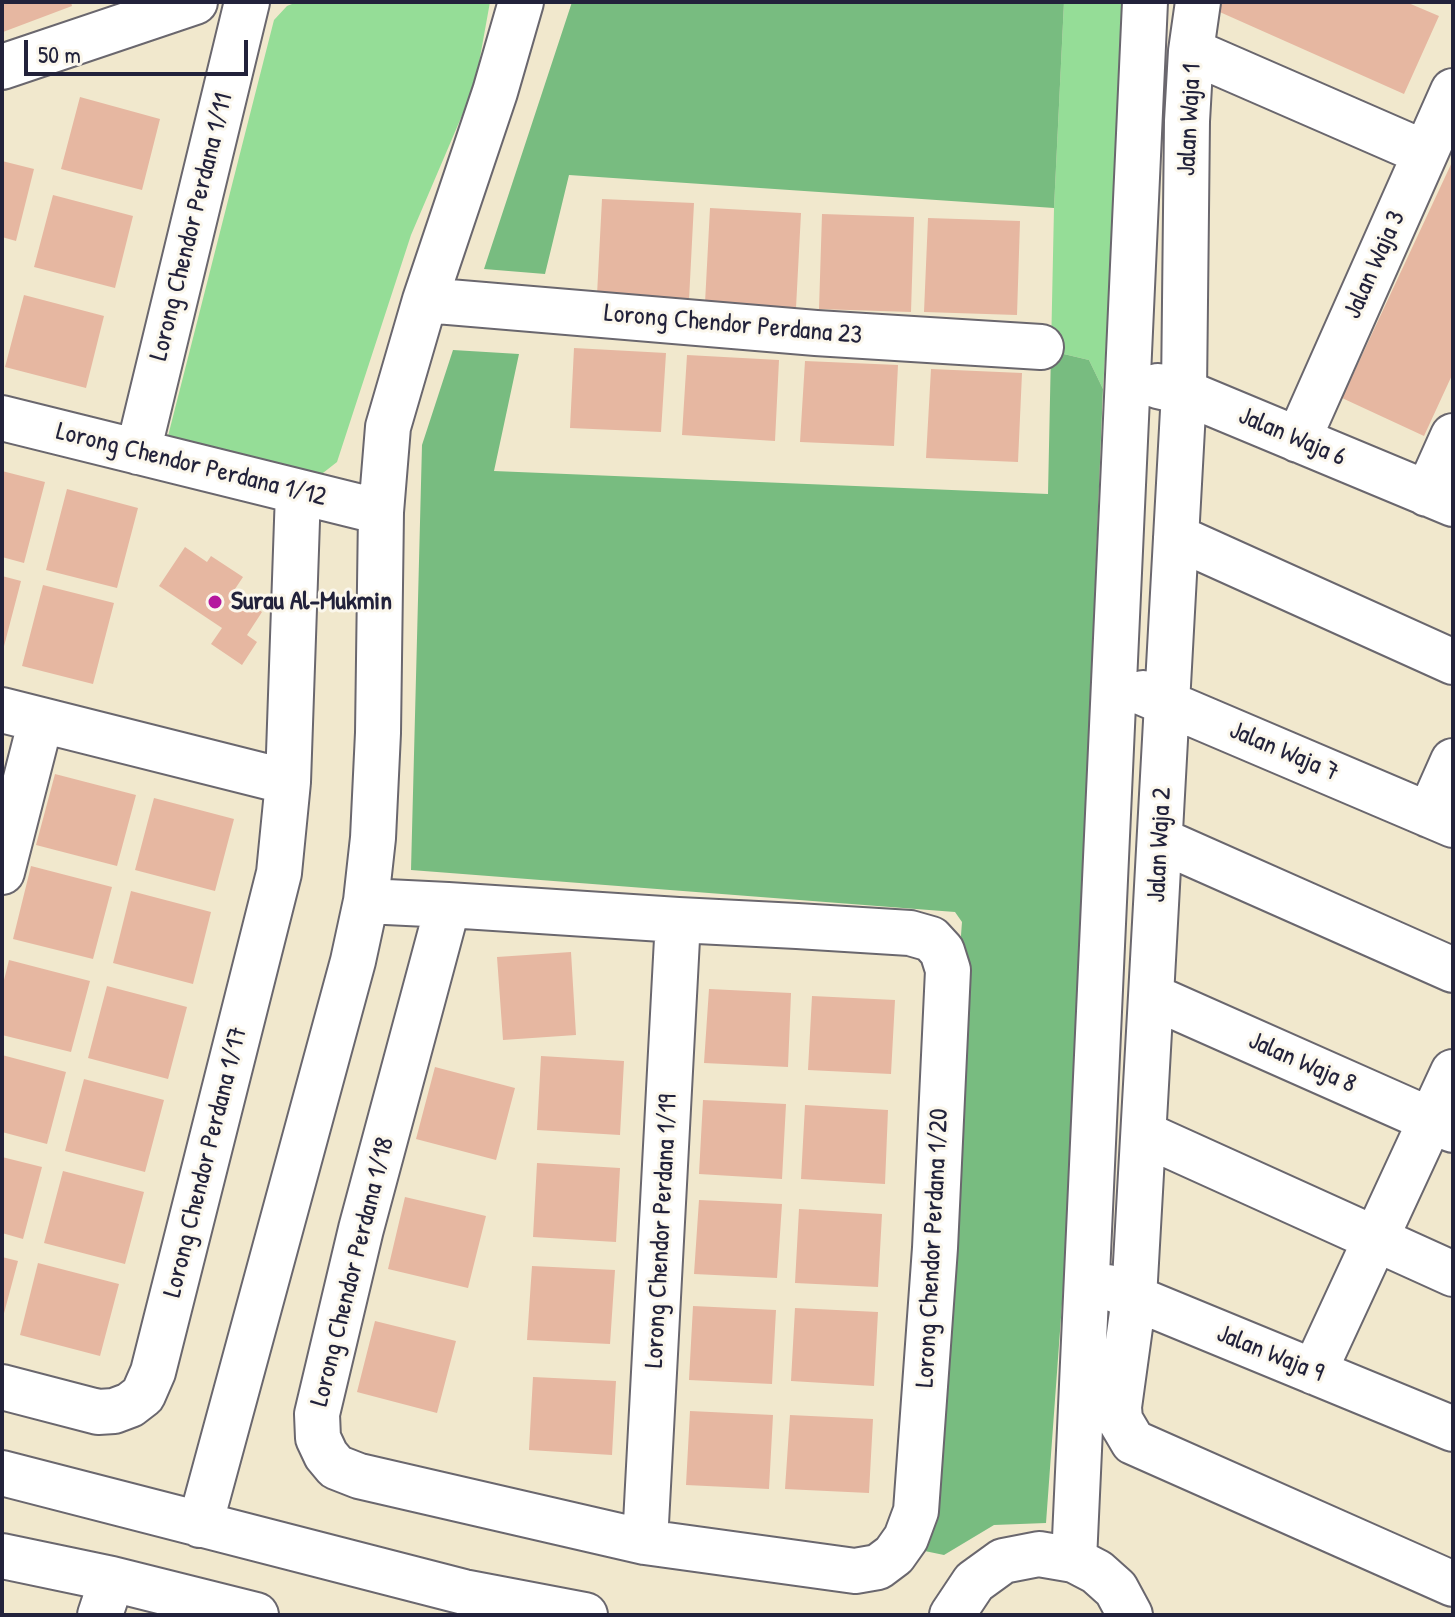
<!DOCTYPE html>
<style>
body{margin:0}
#map{position:relative;width:1455px;height:1617px;overflow:hidden;background:#f1e8cd;font-family:"Patrick Hand",sans-serif}
canvas{display:block}
.frame{position:absolute;inset:0;border:4px solid #22223b;pointer-events:none}
.scale{position:absolute;left:24px;top:40px;width:224px;height:36px;box-sizing:border-box;border:4px solid #22223b;border-top:0;padding-left:10px;font-size:24px;line-height:28px;white-space:nowrap;color:#22223b;-webkit-text-stroke:6px #fbf7ec;paint-order:stroke}
</style>
<div id="map">
<canvas width="1455" height="1617"></canvas>
<div class="frame"></div>
<div class="scale">50 m</div>
</div>
<script>
const ctx = document.querySelector('canvas').getContext('2d');
ctx.lineJoin = 'round';
function fill(path, color) { ctx.fillStyle = color; ctx.fill(path, 'evenodd'); }
const poly = rows => new Path2D(rows.map(r => 'M' + r).join(''));
function strokePath(path, color, width, dash) { ctx.strokeStyle = color; ctx.lineWidth = width; ctx.lineCap = dash ? 'butt' : 'round'; ctx.setLineDash(dash || []); ctx.stroke(path); }
function write(font, color, halo, rows, align = 'center') {
  ctx.font = font + ' "Patrick Hand",sans-serif'; ctx.lineWidth = 6; ctx.setLineDash([]); ctx.textBaseline = 'middle'; ctx.strokeStyle = halo; ctx.fillStyle = color; for (const [text, x, y, turn = 0] of rows) {
    ctx.save(); ctx.translate(x, y); ctx.rotate((+turn || 0) * Math.PI / 180); ctx.textAlign = isNaN(turn) ? turn : align; if (halo) ctx.strokeText(text, 0, 0); ctx.fillText(text, 0, 0); ctx.restore();
  }
}
fill(poly([
 [297,2,490,2,475,85,411,235,337,462,314,480,167,440,274,20,287,6],
 [1064,2,1128,2,1103,389,1089,360,1051,351,1054,208]
]), '#95dd97');
fill(poly([
 [572,2,1064,2,1054,208,569,175,545,274,484,269],
 [453,350,519,354,494,471,1048,494,1051,351,1089,360,1103,389,1070,1194,1046,1523,994,1525,944,1555,915,1549,962,922,955,912,411,870,422,445]
]), '#78bc80');
fill(poly([
 [2,2,71,2,72,6,3,32],
 [1205,2,1406,2,1439,16,1404,94,1204,5],
 [80,97,160,119,142,190,61,169],
 [1453,160,1453,373,1424,436,1342,398],
 [2,161,34,169,16,241,2,237],
 [53,195,133,216,115,288,34,267],
 [602,199,694,203,689,300,597,295],
 [710,208,801,213,796,308,705,303],
 [822,214,914,217,911,312,819,309],
 [928,218,1020,221,1017,315,924,312],
 [24,295,104,316,86,388,5,367],
 [574,348,666,353,661,432,570,428],
 [687,355,779,360,775,441,682,435],
 [805,361,898,365,894,446,800,442],
 [931,369,1022,373,1018,462,926,458],
 [2,471,45,482,24,563,2,557],
 [67,489,138,508,117,588,46,570],
 [185,547,207,562,211,556,243,577,233,592,262,612,247,635,257,642,242,665,211,644,222,628,159,586],
 [2,576,21,581,3,650,2,650],
 [43,585,114,603,93,684,22,666],
 [55,774,136,795,117,866,36,845],
 [154,798,234,819,215,891,135,870],
 [31,866,112,887,93,959,13,939],
 [131,891,211,912,193,984,113,963],
 [571,952,576,1035,503,1040,497,957],
 [9,960,90,981,71,1052,2,1035,2,988],
 [107,986,187,1007,168,1079,88,1058],
 [709,989,791,993,788,1067,704,1063],
 [812,996,895,1000,891,1074,808,1070],
 [2,1055,66,1072,47,1144,2,1132],
 [541,1056,624,1061,620,1135,537,1130],
 [435,1067,515,1088,496,1160,416,1139],
 [84,1079,164,1100,145,1172,65,1151],
 [703,1100,786,1104,782,1179,699,1174],
 [805,1105,888,1110,885,1184,801,1179],
 [2,1157,42,1167,23,1239,2,1233],
 [537,1163,620,1168,616,1242,533,1237],
 [63,1171,144,1192,125,1264,44,1243],
 [405,1197,486,1216,468,1288,388,1269],
 [699,1200,782,1204,777,1278,694,1274],
 [799,1209,882,1214,878,1287,795,1283],
 [2,1257,18,1261,3,1317,2,1317],
 [38,1263,119,1284,100,1356,20,1335],
 [532,1266,615,1270,610,1344,527,1340],
 [693,1306,776,1310,772,1384,689,1380],
 [795,1308,878,1312,874,1386,791,1381],
 [375,1321,456,1341,437,1413,357,1392],
 [533,1377,616,1381,612,1455,529,1450],
 [690,1411,773,1415,769,1489,686,1485],
 [790,1415,873,1419,869,1493,785,1489]
]), '#e6b7a1');
const minor = poly([
 [1198,2,1191,51,1187,121,1184,392,1151,996,1134,1298,1119,1407,1120,1420,1133,1442,1453,1584],
 [1191,51,1425,153],
 [2,67,195,2],
 [425,300,816,333,1041,347],
 [1158,386,1184,392,1453,504],
 [2,418,381,512],
 [1298,440,1453,91],
 [138,452,247,2],
 [1427,494,1453,436],
 [1176,537,1453,662],
 [1143,693,1453,825],
 [2,710,288,782],
 [1429,815,1453,761],
 [1160,840,1453,970],
 [2,872,41,720],
 [366,901,448,905,678,920,797,926,910,933,931,939,942,951,948,970,935,1248,916,1511,906,1538,894,1555,878,1567,855,1571,645,1542,359,1476,336,1467,326,1455,318,1438,317,1414,361,1229,448,905],
 [1151,996,1453,1130],
 [1144,1134,1453,1274],
 [1108,1287,1453,1429],
 [1314,1372,1453,1072],
 [2,1387,98,1412,114,1411,130,1405,143,1395,153,1372,279,873,288,782,298,492],
 [2,1473,464,1592,585,1615],
 [200,1525,353,961,366,901,373,838,378,733,381,512,388,427,425,300,495,92,521,2],
 [645,1542,678,920],
 [2,1556,112,1579,256,1615],
 [1074,1560,1145,2],
 [100,1615,112,1579],
 [952,1615,974,1582,1003,1561,1039,1554,1074,1560,1097,1572,1116,1589,1130,1615]
]);
strokePath(minor, '#6a676e', 48);
strokePath(minor, '#fff', 44);
for (const [x, y, r, color] of [
 [215,602,8,"#b5179e"]
]) { const dot = new Path2D(); dot.arc(x, y, r, 0, 2 * Math.PI); ctx.fillStyle = color; ctx.fill(dot); strokePath(dot, '#fbf7ec', 3); }
write('26px', '#22223b', '#fbf7ec', [
 ["Jalan Waja 1",1190,120,-87],
 ["Lorong Chendor Perdana 1/11",192,227,-76],
 ["Jalan Waja 3",1375,265,-66],
 ["Lorong Chendor Perdana 23",733,325,5],
 ["Jalan Waja 6",1292,437,23],
 ["Lorong Chendor Perdana 1/12",191,465,14],
 ["Jalan Waja 7",1284,752,23],
 ["Jalan Waja 2",1160,845,-87],
 ["Jalan Waja 8",1302,1063,24],
 ["Lorong Chendor Perdana 1/17",206,1162,-76],
 ["Lorong Chendor Perdana 1/19",662,1231,-87],
 ["Lorong Chendor Perdana 1/20",933,1248,-87],
 ["Lorong Chendor Perdana 1/18",353,1272,-76],
 ["Jalan Waja 9",1270,1354,22]
]);
write('bold 26px', '#22223b', '#fbf7ec', [
 ["Surau Al-Mukmin",231,602]
], 'left');
</script>
